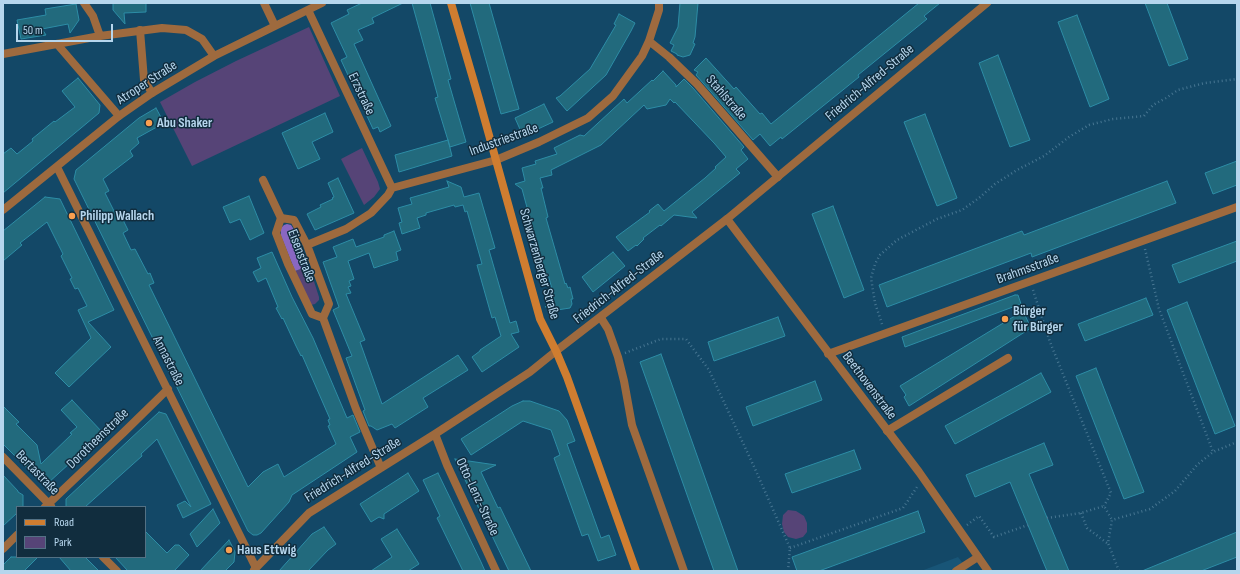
<!DOCTYPE html>
<meta charset="utf-8">
<style>
body{margin:0}
#map{position:relative;width:1240px;height:574px;overflow:hidden;background:#134867;font-family:"Sofia Sans Condensed",sans-serif}
canvas{display:block}
.frame{position:absolute;inset:0;border:4px solid #b6d6ed;pointer-events:none}
.legend{position:absolute;left:16px;top:506px;width:130px;height:52px;box-sizing:border-box;background:#112d3e;border:1px solid #537184;margin:0;padding:5px 7px;list-style:none;font-size:12px;color:#b6d6ed}
.legend li{display:flex;align-items:center;gap:8px;height:20px}
.legend b{width:20px;border:1px solid #537184}
.scale{position:absolute;left:16px;top:24px;width:97px;height:18px;box-sizing:border-box;border:2px solid #b6d6ed;border-top:0;padding-left:5px;font-size:12px;line-height:14px;white-space:nowrap;color:#b6d6ed;-webkit-text-stroke:3px #112d3e;paint-order:stroke}
</style>
<div id="map">
<canvas width="1240" height="574"></canvas>
<div class="frame"></div>
<ul class="legend">
<li><b style="height:5px;background:#cf7d30"></b>Road</li>
<li><b style="height:11px;background:#564477"></b>Park</li>
</ul>
<div class="scale">50 m</div>
</div>
<script>
const ctx = document.querySelector('canvas').getContext('2d');
ctx.lineJoin = 'round';
function fill(path, color) { ctx.fillStyle = color; ctx.fill(path, 'evenodd'); }
const poly = rows => new Path2D(rows.map(r => 'M' + r).join(''));
function strokePath(path, color, width, dash) { ctx.strokeStyle = color; ctx.lineWidth = width; ctx.lineCap = dash ? 'butt' : 'round'; ctx.setLineDash(dash || []); ctx.stroke(path); }
function write(font, color, halo, rows, align = 'center') {
  ctx.font = font + ' "Sofia Sans Condensed",sans-serif'; ctx.lineWidth = 3; ctx.setLineDash([]); ctx.textBaseline = 'middle'; ctx.strokeStyle = halo; ctx.fillStyle = color; for (const [text, x, y, turn = 0] of rows) {
    ctx.save(); ctx.translate(x, y); ctx.rotate((+turn || 0) * Math.PI / 180); ctx.textAlign = isNaN(turn) ? turn : align; if (halo) ctx.strokeText(text, 0, 0); ctx.fillText(text, 0, 0); ctx.restore();
  }
}
fill(poly([
 [958,557,969,571,921,571]
]), '#185577');
fill(poly([
 [309,27,340,96,192,166,160,102,195,82,236,61],
 [362,148,378,182,380,189,374,197,364,205,341,159],
 [309,266,319,297,319,300,315,304,311,305,295,271],
 [788,510,796,511,804,516,807,523,807,532,803,537,796,539,788,537,784,532,782,524,783,515]
]), '#564477');
fill(poly([
 [287,224,291,225,293,228,309,266,295,271,281,236,281,228,284,225]
]), '#8967c2');
const building = poly([
 [113,3,146,3,146,12,124,13,125,24,113,10,113,3],
 [362,3,403,3,372,18,374,23,358,30,363,40,354,44,391,126,380,132,378,127,373,129,341,60,347,57,331,23,349,14,347,10,362,3],
 [412,3,430,3,451,79,448,80,466,142,450,147,435,98,438,97,412,3],
 [470,3,489,3,519,109,501,114,470,3],
 [680,3,698,3,695,37,693,43,695,44,690,55,683,57,677,55,677,54,671,51,674,45,670,43,678,27,680,3],
 [919,3,940,3,924,16,927,19,858,75,859,77,782,139,781,137,770,146,760,134,753,140,696,75,698,72,694,70,706,58,734,89,736,87,760,114,762,113,771,124,919,3],
 [1145,3,1167,3,1188,59,1169,66,1145,3],
 [76,4,79,20,70,33,68,24,42,29,46,35,21,39,17,20,46,15,45,9,76,4],
 [619,14,635,23,631,31,606,75,567,111,556,98,560,96,590,69,616,25,614,24,619,14],
 [1077,15,1109,99,1090,107,1058,22,1077,15],
 [998,55,1030,140,1010,147,979,63,998,55],
 [663,71,676,85,676,87,684,79,693,88,744,147,741,150,748,159,736,169,740,173,692,212,697,218,674,215,661,226,660,225,643,238,644,239,637,246,636,245,628,251,616,237,650,212,649,211,658,204,664,211,705,178,716,168,715,167,726,157,714,143,675,102,674,103,670,99,666,105,647,109,644,105,601,145,551,170,552,175,540,178,543,188,541,188,548,217,546,218,565,284,566,283,568,288,570,287,573,299,571,299,572,304,570,308,557,310,555,304,545,307,551,302,549,295,553,293,548,274,545,274,522,189,515,184,525,181,522,168,536,164,535,161,557,154,554,148,580,135,584,136,624,99,627,103,652,80,653,81,663,71],
 [78,78,100,105,99,113,3,193,3,154,11,148,17,154,33,141,32,139,54,121,55,122,75,107,62,91,78,78],
 [544,104,553,122,523,136,515,118,544,104],
 [156,108,164,123,137,138,139,143,130,151,133,156,103,179,109,191,105,193,117,217,121,216,128,230,123,233,131,250,135,249,148,274,150,273,154,283,149,285,248,487,263,472,278,464,284,477,336,444,328,426,330,425,328,420,330,419,302,355,301,356,296,346,283,318,282,319,276,308,278,307,266,278,258,282,253,272,261,268,257,258,272,252,292,297,313,338,347,418,353,415,360,432,350,437,357,452,292,495,289,502,261,533,257,535,253,535,248,531,74,179,76,170,139,118,156,108],
 [325,113,333,132,312,142,320,159,298,169,282,133,325,113],
 [925,114,957,198,937,206,904,122,925,114],
 [448,140,452,156,399,172,395,155,448,140],
 [1237,161,1237,185,1213,194,1205,173,1237,161],
 [338,178,354,213,315,230,307,214,321,207,320,205,333,199,332,198,334,197,328,183,338,178],
 [447,181,461,187,464,197,479,193,495,248,489,250,510,323,516,321,519,332,511,334,519,347,482,372,472,357,480,351,480,350,501,336,495,317,492,318,477,265,482,264,467,211,465,212,463,205,455,207,454,205,426,213,426,215,417,218,420,228,402,234,399,223,402,222,398,208,412,204,410,198,449,187,447,181],
 [1167,181,1176,203,1032,257,1031,253,887,307,879,285,1022,231,1024,235,1167,181],
 [249,196,264,233,250,240,240,219,230,223,223,207,249,196],
 [45,197,60,199,114,310,88,322,111,347,69,387,55,373,91,338,78,310,87,306,78,288,75,289,70,279,72,278,61,256,63,254,47,222,20,243,22,245,3,261,3,231,45,197],
 [833,206,864,290,844,298,812,214,833,206],
 [394,231,401,250,396,252,398,260,374,268,369,253,348,261,354,279,349,281,351,286,348,287,351,293,346,294,365,340,360,342,382,404,458,355,468,370,423,398,428,407,395,428,392,424,377,430,371,426,369,426,363,411,365,410,346,358,352,356,333,310,339,307,323,262,337,257,333,247,353,239,356,247,384,237,384,235,394,231],
 [1237,241,1237,261,1179,283,1172,265,1237,241],
 [613,252,625,266,593,292,582,277,613,252],
 [1015,295,1018,295,1021,304,905,347,902,337,1015,295],
 [1146,298,1153,315,1085,341,1078,324,1146,298],
 [1187,302,1235,426,1215,434,1167,310,1187,302],
 [1023,311,1031,328,909,406,904,397,906,395,900,386,1023,311],
 [778,317,785,336,714,361,708,342,778,317],
 [661,354,738,571,714,571,640,362,661,354],
 [1096,368,1144,492,1124,499,1076,376,1096,368],
 [1041,373,1051,392,955,444,945,426,1041,373],
 [815,381,822,400,753,426,746,407,815,381],
 [72,400,103,433,48,483,44,483,45,486,3,444,3,406,19,422,16,424,37,445,41,464,72,434,70,433,77,427,61,410,72,400],
 [523,401,530,401,559,411,567,420,575,441,567,444,601,538,609,535,616,555,598,561,588,534,582,536,554,458,560,455,551,430,523,421,471,455,461,439,512,406,523,401],
 [159,412,166,414,211,504,183,518,177,505,185,501,191,507,157,439,141,454,142,456,85,507,66,507,66,499,159,412],
 [1044,443,1053,465,1029,474,1069,571,1047,571,1010,482,975,497,966,475,1044,443],
 [854,450,861,469,792,493,785,474,854,450],
 [455,459,496,465,481,472,498,508,500,507,531,571,509,571,455,459],
 [408,473,419,491,384,514,384,519,379,517,371,522,360,504,408,473],
 [438,473,481,562,485,571,463,571,441,526,437,518,440,516,423,480,438,473],
 [3,475,18,491,18,492,23,495,23,507,17,507,17,513,3,526,3,475],
 [213,509,220,523,197,547,190,534,213,509],
 [918,511,925,532,819,571,797,571,792,557,918,511],
 [324,527,336,544,328,550,308,571,279,571,312,534,324,527],
 [397,529,419,564,408,571,371,571,392,557,381,539,397,529],
 [145,531,167,553,175,545,179,545,189,555,174,571,128,571,115,557,145,557,145,531],
 [1237,532,1237,557,1201,571,1142,571,1237,532],
 [229,540,235,552,234,562,225,571,200,571,229,540],
 [11,557,38,557,24,571,3,571,3,565,11,557],
 [59,557,85,557,99,571,71,571,59,557]
]);
fill(building, '#226a7d');
strokePath(building, '#2d8da6', 1);
strokePath(poly([
 [1145,249,1159,309,1213,452],
 [1033,290,1050,342,1111,493,1104,506],
 [882,324,875,303,871,278,875,264,880,255,897,240,937,219,962,210,979,198,995,184,1017,170,1044,156,1069,137,1089,125,1113,119,1144,116,1153,105,1166,98,1178,90,1205,83,1237,79],
 [625,353,661,339,686,339,709,370,756,471,790,548,788,571],
 [1081,513,1087,528,1107,543],
 [1047,518,1081,513,1104,506,1112,520],
 [967,525,979,516,994,537,1028,525],
 [790,548,903,508,917,487],
 [1119,571,1108,543,1112,520,1150,509,1175,491,1197,465,1213,452,1237,442]
]), '#477692', 2.5, [1, 3]);
strokePath(poly([
 [140,30,144,80,152,93],
 [57,44,119,116],
 [263,180,281,218],
 [887,431,1008,358],
 [956,571,978,557]
]), '#9e6a3e', 8);
strokePath(poly([
 [84,3,93,16,100,36],
 [264,3,275,26],
 [308,10,392,188],
 [649,41,669,57,697,84,778,177],
 [3,54,100,36,162,28,186,30,202,39,214,56],
 [57,167,256,568],
 [3,210,119,116,152,93,214,56,322,3],
 [727,219,919,472,988,571],
 [307,245,346,229,371,213,388,195,392,188,496,160,539,142,588,118,613,96,642,56,649,41,659,10,659,3],
 [323,318,312,314,288,264,276,233,281,218,294,220,307,245,329,304,323,318,356,409,381,468],
 [601,318,608,329,618,357,624,381,632,425,684,571],
 [828,354,1237,207],
 [435,434,447,465,496,571],
 [3,457,51,506],
 [45,507,123,433,168,389],
 [3,549,17,535],
 [103,557,117,571],
 [254,570,309,513,435,434,530,372,556,351]
]), '#9e6a3e', 8);
strokePath(poly([
 [556,351,727,219,987,3]
]), '#9e6a3e', 8);
strokePath(poly([
 [451,3,479,99,540,319,556,351,567,377,636,571]
]), '#cf7d30', 8);
for (const [x, y, r, color] of [
 [149,123,4,"#fa9f4f"],
 [72,216,4,"#fa9f4f"],
 [1005,319,4,"#fa9f4f"],
 [229,550,4,"#fa9f4f"]
]) { const dot = new Path2D(); dot.arc(x, y, r, 0, 2 * Math.PI); ctx.fillStyle = color; ctx.fill(dot); strokePath(dot, '#112d3e', 1.5); }
write('14px', '#b6d6ed', '#112d3e', [
 ["Atroper Straße",147,83,-33],
 ["Friedrich-Alfred-Straße",870,83,-40],
 ["Erzstraße",361,94,65],
 ["Stahlstraße",726,98,49],
 ["Industriestraße",504,140,-20],
 ["Eisenstraße",301,256,69],
 ["Schwarzenberger Straße",539,264,74],
 ["Brahmsstraße",1028,269,-20],
 ["Friedrich-Alfred-Straße",619,287,-38],
 ["Annastraße",168,361,63],
 ["Beethovenstraße",869,386,53],
 ["Dorotheenstraße",98,439,-44],
 ["Friedrich-Alfred-Straße",353,470,-32],
 ["Bertastraße",37,473,46],
 ["Otto-Lenz-Straße",477,497,65]
]);
write('bold 14px', '#b6d6ed', '#112d3e', [
 ["Abu Shaker",157,123],
 ["Philipp Wallach",80,216],
 ["Bürger",1013,311],
 ["für Bürger",1013,327],
 ["Haus Ettwig",237,550]
], 'left');
</script>
